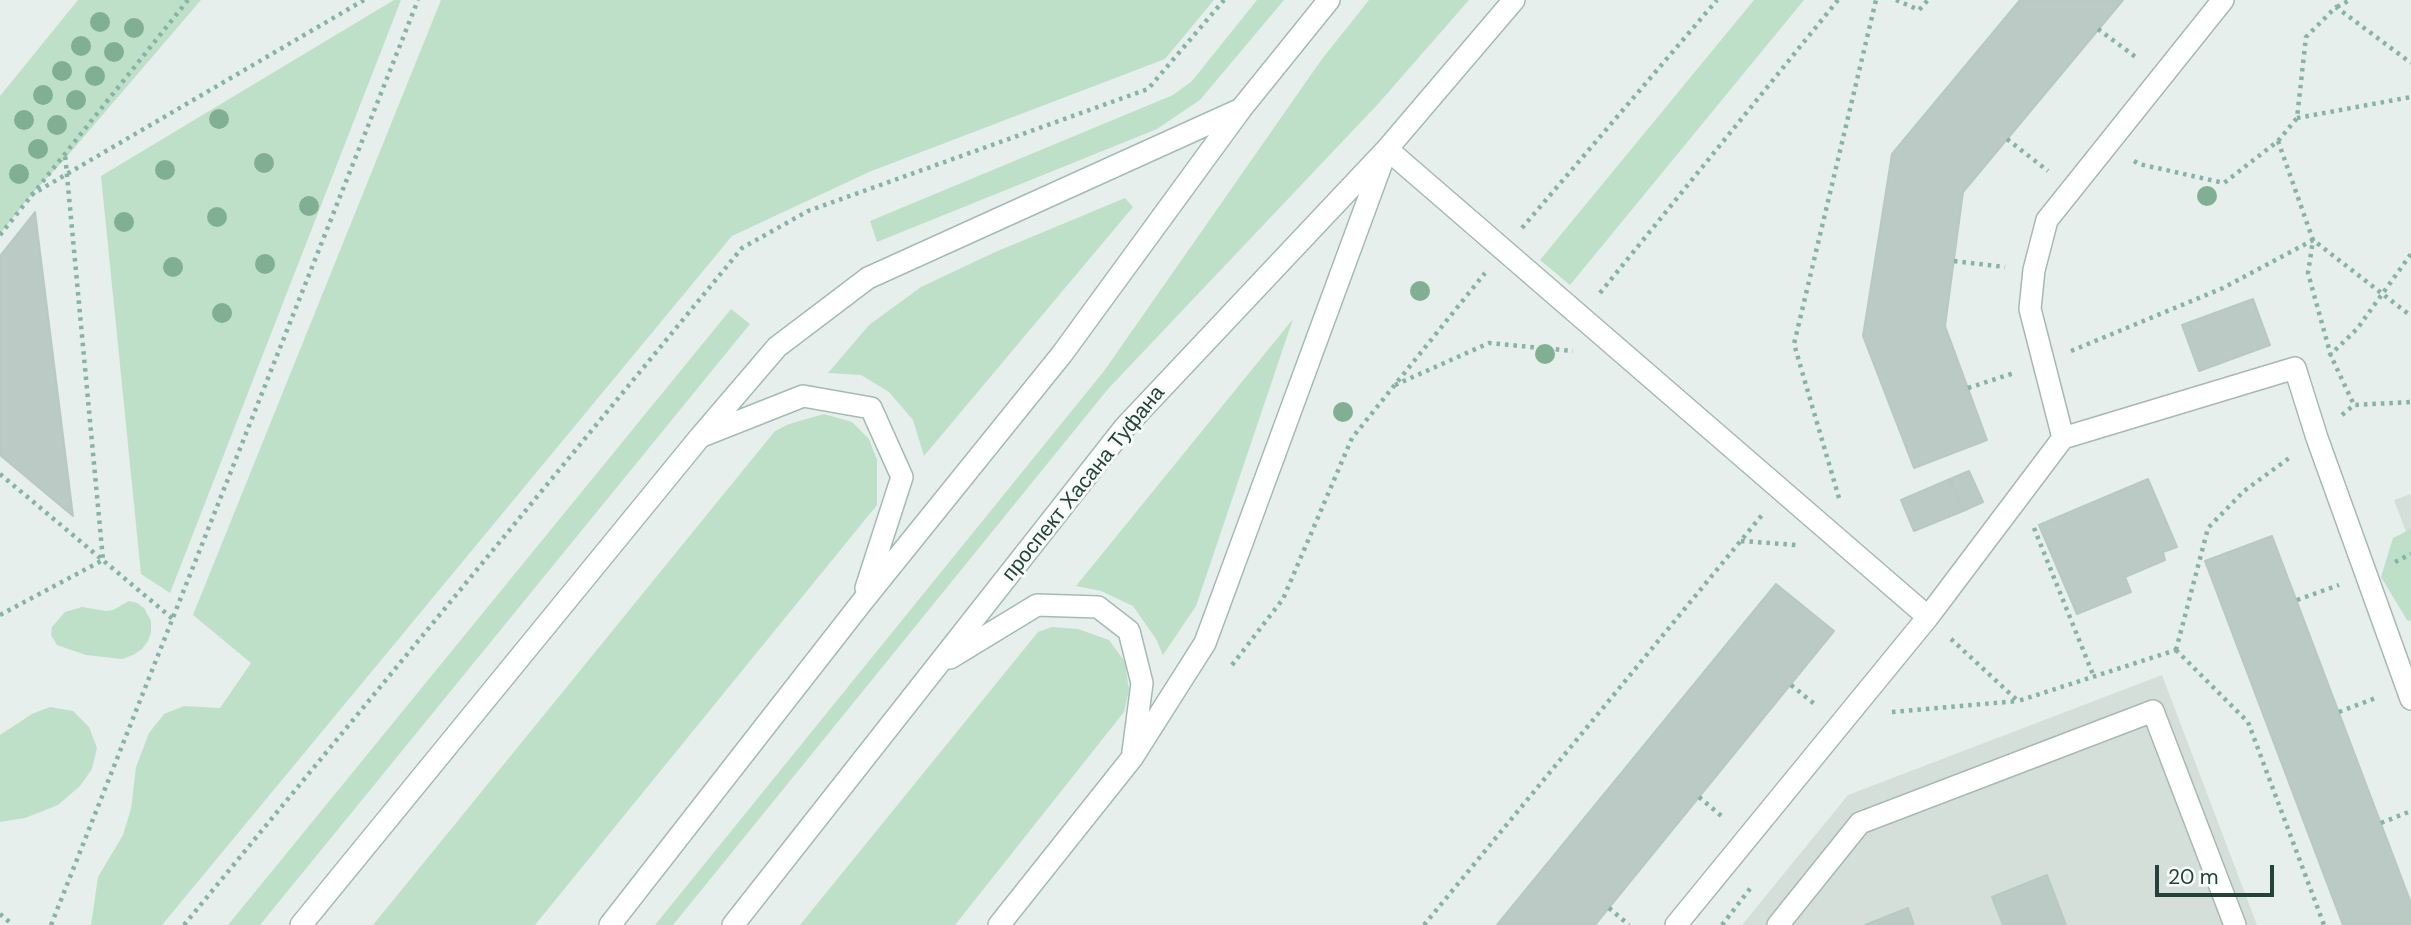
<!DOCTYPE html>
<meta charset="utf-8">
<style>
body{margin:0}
#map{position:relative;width:2411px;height:925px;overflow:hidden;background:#e6efeb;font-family:"DM Sans",sans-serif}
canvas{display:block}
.scale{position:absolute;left:2155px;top:865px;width:119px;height:32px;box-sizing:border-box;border:4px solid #24423a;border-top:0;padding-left:9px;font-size:21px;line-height:24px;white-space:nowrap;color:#24423a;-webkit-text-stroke:5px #f7fbf9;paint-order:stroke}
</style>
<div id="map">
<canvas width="2411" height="925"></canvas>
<div class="scale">20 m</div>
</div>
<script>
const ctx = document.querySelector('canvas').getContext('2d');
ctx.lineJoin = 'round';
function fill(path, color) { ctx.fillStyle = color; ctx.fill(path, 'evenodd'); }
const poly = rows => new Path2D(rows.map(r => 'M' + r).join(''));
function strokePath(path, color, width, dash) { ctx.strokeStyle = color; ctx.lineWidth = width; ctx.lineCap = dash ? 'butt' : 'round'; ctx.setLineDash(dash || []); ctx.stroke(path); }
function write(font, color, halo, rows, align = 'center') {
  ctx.font = font + ' "DM Sans",sans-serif'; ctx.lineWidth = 6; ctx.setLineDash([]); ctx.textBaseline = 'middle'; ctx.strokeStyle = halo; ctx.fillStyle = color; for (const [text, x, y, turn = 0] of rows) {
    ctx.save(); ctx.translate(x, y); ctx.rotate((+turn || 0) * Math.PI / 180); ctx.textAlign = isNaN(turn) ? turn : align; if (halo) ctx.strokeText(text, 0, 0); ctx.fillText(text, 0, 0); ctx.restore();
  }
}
fill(poly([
 [2411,494,2411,545,2394,500],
 [2162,675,2257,925,1742,925,1848,795]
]), '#d4dfda');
fill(poly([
 [78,0,201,0,64,160,31,195,0,234,0,96],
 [394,0,401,0,170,593,141,574,101,176],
 [441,0,1214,0,1165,59,869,172,732,236,162,925,91,925,98,877,123,835,131,809,136,767,149,733,164,714,184,706,220,708,251,663,193,615],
 [1257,0,1284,0,1200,100,1157,129,877,242,870,221,1173,95,1192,81],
 [1369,0,1469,0,1378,104,1108,389,673,925,655,925,1104,371,1322,59],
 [1754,0,1804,0,1570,285,1540,260],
 [1125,198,1133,207,924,456,913,420,889,392,861,375,828,373,869,325,921,287,993,253],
 [731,309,750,324,260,925,228,925],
 [1293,319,1196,606,1163,655,1156,639,1133,606,1101,591,1076,586],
 [824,414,852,422,869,439,877,460,877,505,535,925,373,925,775,431,789,424],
 [2411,529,2411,621,2407,620,2381,577,2393,538],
 [129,601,137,603,144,608,151,621,151,633,148,641,142,649,133,655,122,659,86,655,57,645,51,635,52,627,65,612,82,607,106,611,113,610],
 [1052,627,1078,629,1109,640,1125,662,1129,690,1124,712,955,925,800,925,1038,632],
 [50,707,73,711,89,727,97,748,92,769,80,786,58,805,25,818,0,822,0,735,32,714]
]), '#bfe0c8');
const building = poly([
 [2020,0,2123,0,1963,192,1945,326,1987,440,1914,468,1863,336,1892,154,2020,0],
 [35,212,73,516,0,455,0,256,35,212],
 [2253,299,2270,345,2199,371,2182,325,2253,299],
 [1969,471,1983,502,1963,511,1950,479,1969,471],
 [1950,479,1963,511,1914,531,1901,500,1950,479],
 [2148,479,2177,547,2163,552,2165,560,2125,577,2131,592,2077,614,2039,525,2148,479],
 [2272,536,2411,903,2411,925,2343,925,2205,561,2272,536],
 [1776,584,1834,631,1595,925,1497,925,1776,584],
 [2047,875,2066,925,2003,925,1992,897,2047,875],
 [1908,908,1914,925,1865,925,1908,908]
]);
fill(building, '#bbcac4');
strokePath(building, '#b8c9c2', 2);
const service = poly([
 [1387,149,1928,617],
 [2063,438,2295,368,2317,438,2411,699],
 [1676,925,1928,617,2063,438,2030,309,2034,270,2047,220,2223,0],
 [1778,925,1860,823,2153,711,2235,925]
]);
const secondary = poly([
 [702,436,803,396,871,408,902,477,866,588],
 [950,658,1037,605,1098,607,1129,631,1142,683,1133,752],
 [301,925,700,437,777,347,868,278,1241,109],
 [610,925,862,602,1062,354,1241,109,1329,0],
 [733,925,1125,427,1387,149,1514,0],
 [999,925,1132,758,1205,643,1384,157]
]);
strokePath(service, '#a8b8b2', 24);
strokePath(secondary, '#a4bbb3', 24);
strokePath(poly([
 [1896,0,1919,10,1928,0],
 [2337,7,2350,0],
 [2098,29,2137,58],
 [2297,118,2411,97],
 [2007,139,2048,171],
 [2278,141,2313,240,2308,273,2331,356,2354,405],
 [2134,161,2139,164,2224,183,2278,141,2297,118,2306,37,2336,7,2411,63],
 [31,195,364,0],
 [1522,228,1717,0],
 [0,235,188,0],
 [1954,261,2005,267],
 [1600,293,1838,0],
 [2071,351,2223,288,2313,240,2411,316],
 [2329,356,2357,329,2411,254],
 [1395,385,1489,343,1573,351],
 [1968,388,2014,373],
 [2342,415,2354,405,2411,402],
 [0,474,173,619],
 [1839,498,1794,344,1876,0],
 [2034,528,2094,677],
 [1741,541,1797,545],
 [2395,562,2411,554],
 [2297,600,2339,585],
 [0,615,103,560,65,154],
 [1951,639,2018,701,2176,650],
 [2176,650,2208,528,2244,491,2292,456],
 [2176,650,2248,722,2324,925],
 [1232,665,1283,599,1352,438,1485,273],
 [1791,685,1817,706],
 [1892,712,2018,701],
 [2339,712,2378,697],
 [1699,797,1725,819],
 [2381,823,2411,811],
 [1609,908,1629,925],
 [0,914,13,925],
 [51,925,418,0],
 [184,925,742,248,808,211,1148,89,1224,0],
 [1424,925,1762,515],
 [1722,925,1752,886]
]), '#86b3a5', 4.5, [3.5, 5]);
strokePath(service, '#fff', 21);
strokePath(secondary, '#fff', 21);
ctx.fillStyle = '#80af93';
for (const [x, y] of [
 [100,22],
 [134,28],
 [81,46],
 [114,52],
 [62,71],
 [95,76],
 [43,95],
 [76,100],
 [219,119],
 [24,120],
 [57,125],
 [38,149],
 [264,163],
 [165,170],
 [19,174],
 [2207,196],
 [309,206],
 [217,217],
 [124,222],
 [265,264],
 [173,267],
 [1420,291],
 [222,313],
 [1545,354],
 [1343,412]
]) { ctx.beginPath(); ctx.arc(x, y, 10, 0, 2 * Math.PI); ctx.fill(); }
write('21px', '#24423a', '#f7fbf9', [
 ["проспект Хасана Туфана",1084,484,-51]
]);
</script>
